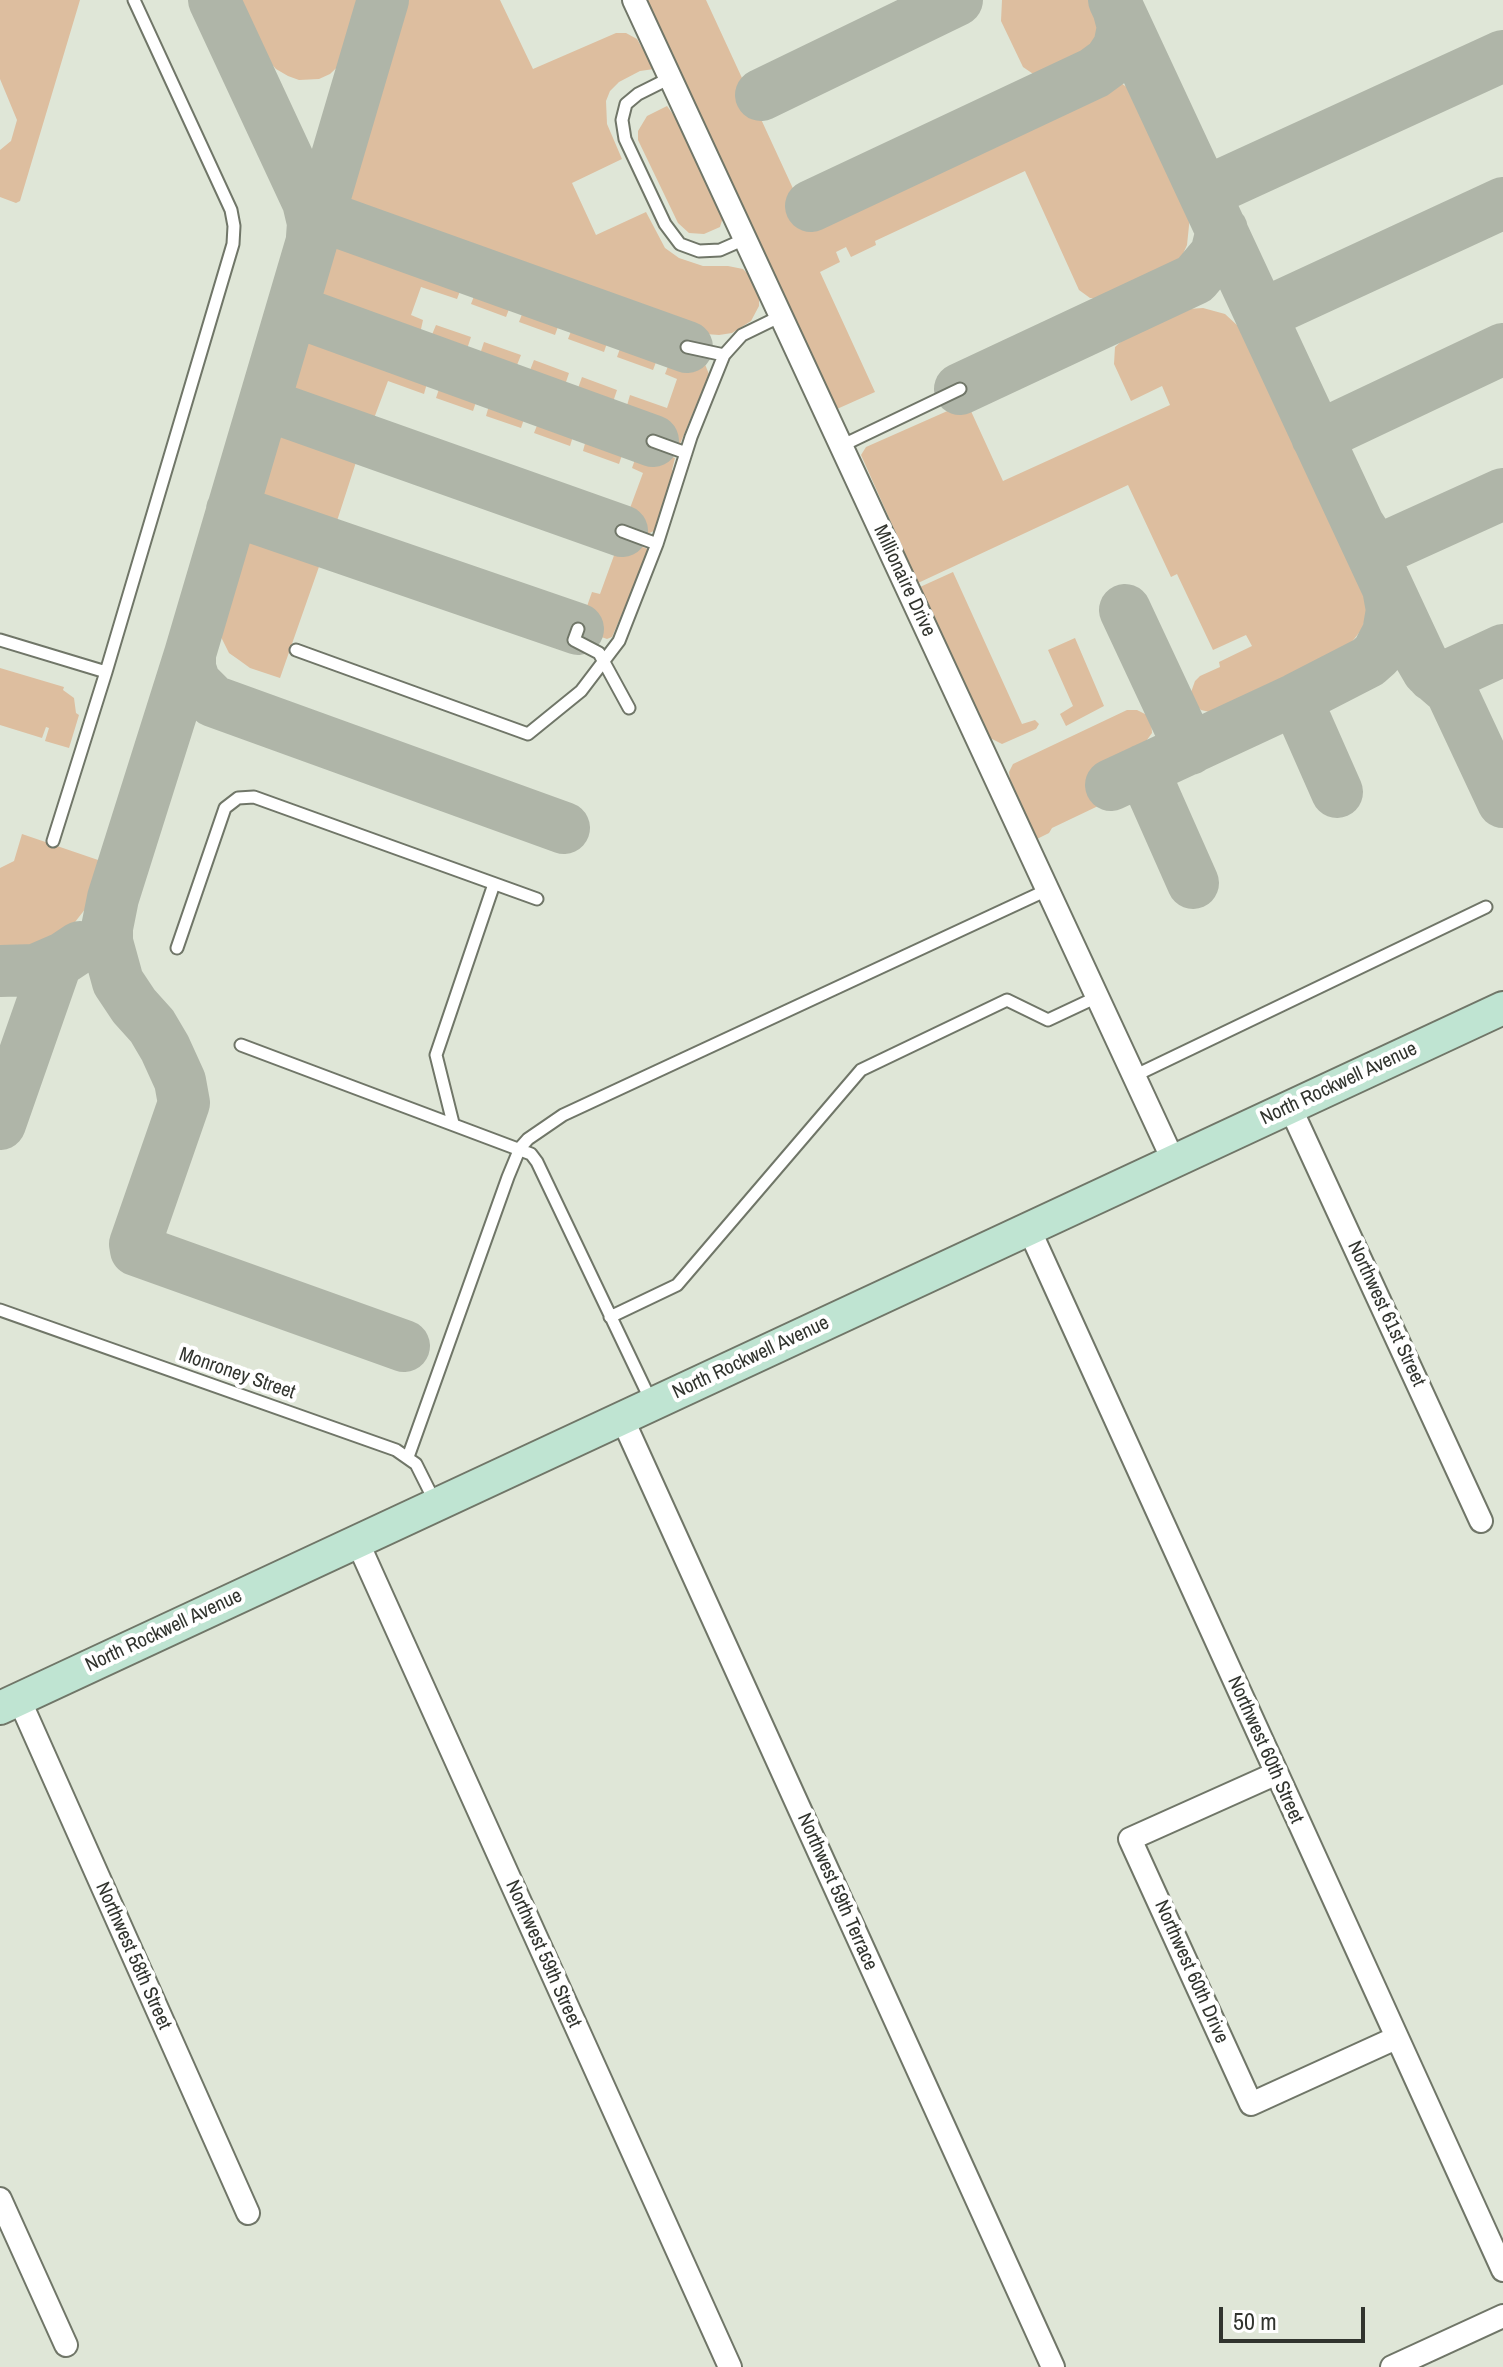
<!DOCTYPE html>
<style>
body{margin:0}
#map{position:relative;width:1503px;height:2367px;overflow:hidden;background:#dfe6d7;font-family:"Archivo Narrow",sans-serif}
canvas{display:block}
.scale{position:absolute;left:1219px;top:2307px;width:146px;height:36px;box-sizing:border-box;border:4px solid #31342e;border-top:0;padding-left:10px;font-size:24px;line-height:28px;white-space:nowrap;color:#31342e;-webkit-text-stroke:6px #fff;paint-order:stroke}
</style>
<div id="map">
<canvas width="1503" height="2367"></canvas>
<div class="scale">50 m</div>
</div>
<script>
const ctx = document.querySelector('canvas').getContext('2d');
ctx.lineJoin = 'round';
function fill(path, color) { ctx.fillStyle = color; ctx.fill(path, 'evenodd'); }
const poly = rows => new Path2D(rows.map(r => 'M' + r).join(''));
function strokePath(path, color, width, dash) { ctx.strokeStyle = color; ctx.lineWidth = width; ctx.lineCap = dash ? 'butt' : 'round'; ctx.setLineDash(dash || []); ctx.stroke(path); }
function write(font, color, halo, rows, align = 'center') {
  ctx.font = font + ' "Archivo Narrow",sans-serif'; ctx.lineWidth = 8; ctx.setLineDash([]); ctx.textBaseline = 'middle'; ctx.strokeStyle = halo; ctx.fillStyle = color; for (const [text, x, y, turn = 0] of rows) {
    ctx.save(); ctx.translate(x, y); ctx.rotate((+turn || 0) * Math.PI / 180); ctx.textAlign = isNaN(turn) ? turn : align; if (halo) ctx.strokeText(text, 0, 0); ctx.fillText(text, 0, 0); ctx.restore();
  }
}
fill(poly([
 [0,0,80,0,20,201,16,203,0,197,0,150,11,141,17,120,0,79],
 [240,0,361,0,347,58,330,74,319,79,299,80,288,76,276,69,268,60],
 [407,0,500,0,533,69,616,33,626,33,637,39,654,69,640,71,619,82,610,91,606,101,607,124,622,159,572,183,596,235,646,212,665,248,679,258,703,266,728,266,743,269,749,275,759,297,759,306,751,321,732,333,719,335,679,332,373,222,355,213,350,209,344,194,400,10,405,12],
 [646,0,706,0,808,221,1109,82,1121,83,1132,91,1190,216,1187,245,1182,256,1164,271,1110,296,1102,299,1090,298,1079,290,1025,171,875,241,876,245,851,257,846,247,836,252,840,262,820,272,875,392,837,409],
 [1002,0,1090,0,1104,30,1102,50,1090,62,1063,74,1053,78,1039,78,1023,67,1001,21],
 [667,106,675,117,723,217,720,227,704,234,689,233,678,223,638,140,638,131,647,116],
 [342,239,356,239,457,275,462,286,457,299,421,287,411,315,423,320,421,329,411,340,331,314,319,300,317,288,327,251],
 [485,287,506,293,511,304,506,317,471,304,476,291],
 [533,303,555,311,560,321,555,335,519,322,524,309],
 [1203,308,1225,314,1238,326,1241,325,1365,590,1363,591,1368,609,1362,629,1344,652,1214,713,1201,710,1192,701,1190,695,1195,681,1200,676,1220,667,1219,662,1252,646,1246,635,1213,650,1177,574,1171,577,1128,485,918,583,861,455,866,447,961,405,970,409,1003,481,1170,405,1162,386,1131,401,1114,364,1115,347,1126,337,1188,309],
 [583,322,603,328,606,332,608,340,604,352,568,339,573,326],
 [436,325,471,337,466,352,457,357,435,349,431,337],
 [326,333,423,368,429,376,424,394,388,381,373,421,366,427,306,406,293,390,294,374,291,373,299,345,311,336],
 [631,339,654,347,658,357,653,370,617,357,622,343],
 [484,342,521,355,515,370,505,375,482,366,479,357],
 [685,356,704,362,709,374,680,444,674,444,656,436,658,429,630,419,626,409,630,395,667,408,677,379,665,374,670,361],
 [534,360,569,373,564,388,554,392,533,384,529,373],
 [582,377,617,390,612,405,602,410,581,401,577,391],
 [454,379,472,387,477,399,473,411,436,398,441,383],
 [502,397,521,403,526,413,521,428,486,416,490,402],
 [550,414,572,424,574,433,570,446,534,433,540,418],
 [291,431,297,431,355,452,358,456,336,524,332,528,328,529,282,513,273,509,264,497,263,478,261,477,269,446,272,447,278,436],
 [599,431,619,438,624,449,619,464,583,451,587,436],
 [653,450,675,458,672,470,675,471,654,531,645,535,623,527,643,473,632,468,637,454],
 [257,537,269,537,318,555,321,561,280,678,250,668,239,660,229,653,219,633,218,620,239,550],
 [620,539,648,549,624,609,612,637,607,639,579,629,592,592,600,594],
 [953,572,1022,724,1035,720,1039,724,1036,729,1002,744,990,738,920,587],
 [1075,638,1104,706,1066,726,1060,714,1073,706,1048,650],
 [0,668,64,687,63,690,74,698,76,713,79,715,69,748,45,741,49,728,46,727,42,738,0,725],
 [1127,710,1137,710,1147,715,1151,720,1152,733,1144,744,1102,764,1117,797,1052,828,1049,833,1037,839,1010,779,1009,772,1013,764],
 [22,834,101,861,86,908,68,931,43,947,27,952,0,953,0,868,14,861]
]), '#ddbe9f');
strokePath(poly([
 [214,0,308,202,313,223,312,237],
 [383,0,190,654,113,898,107,928,107,942,118,982,134,1006,152,1026,165,1048,180,1081,184,1103,135,1244,136,1250,404,1346],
 [1114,0,1421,659,1428,671,1451,691,1503,802],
 [761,95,957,0],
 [1204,193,1503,56],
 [811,206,1094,73,1109,62,1119,47,1123,27,1118,8],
 [319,215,687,347],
 [292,310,653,441],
 [1261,315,1503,203],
 [960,389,1195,279,1216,254,1222,230],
 [264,404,622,531],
 [1317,437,1503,349],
 [232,510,578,629],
 [1360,527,1371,544,1386,547,1503,494],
 [1125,610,1190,749],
 [190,654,190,668,195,683,213,701,564,828],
 [1433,676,1449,675,1503,650],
 [1296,699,1337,792],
 [1143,770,1193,883],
 [1111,785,1296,699,1368,662,1377,654,1388,633,1392,610,1388,588],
 [0,971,35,970,65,957,80,947],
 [0,1124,57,961]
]), '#afb5a8', 52);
const lane = poly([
 [670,78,638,94,626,104,622,120,625,139,665,224,680,244,699,251,720,250,745,239],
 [687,347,724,355],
 [653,441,686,453],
 [841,446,960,389],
 [622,531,657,544],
 [578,629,574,640,599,653,629,708],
 [0,640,106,672],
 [296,650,528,734,581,691,619,641,657,544,691,437,724,355,742,335,781,316],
 [53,841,106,672,233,244,234,226,231,210,134,0],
 [177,948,225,808,238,798,254,797,537,899],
 [241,1045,531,1154,537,1162,652,1403],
 [1134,1076,1486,907],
 [453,1123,436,1055,494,884],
 [0,1310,396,1450,416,1464,435,1502],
 [610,1317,677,1285,861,1070,1007,1000,1048,1020,1097,997],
 [408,1457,508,1177,520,1148,528,1139,563,1115,1047,890]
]);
const street = poly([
 [634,0,1174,1162],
 [1290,1107,1481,1521],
 [1029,1229,1503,2270],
 [622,1418,1053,2367],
 [357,1541,730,2367],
 [19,1699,248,2213],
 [1275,1774,1130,1839,1251,2104,1396,2038],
 [0,2199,66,2345],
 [1392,2367,1503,2316]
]);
const secondary = poly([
 [0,1708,1503,1008]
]);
strokePath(lane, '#707668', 15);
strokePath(street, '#707668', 26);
strokePath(secondary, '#707668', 36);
strokePath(lane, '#fff', 11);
strokePath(street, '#fff', 22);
strokePath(secondary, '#bfe4d2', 32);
write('20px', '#31342e', '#fff', [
 ["Millionaire Drive",904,581,65],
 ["North Rockwell Avenue",1339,1084,-25],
 ["Northwest 61st Street",1386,1314,65],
 ["North Rockwell Avenue",751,1358,-25],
 ["Monroney Street",237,1374,19],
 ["North Rockwell Avenue",164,1631,-25],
 ["Northwest 60th Street",1265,1750,66],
 ["Northwest 59th Terrace",837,1892,66],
 ["Northwest 59th Street",543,1954,66],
 ["Northwest 58th Street",133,1956,66],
 ["Northwest 60th Drive",1191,1972,66]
]);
</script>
